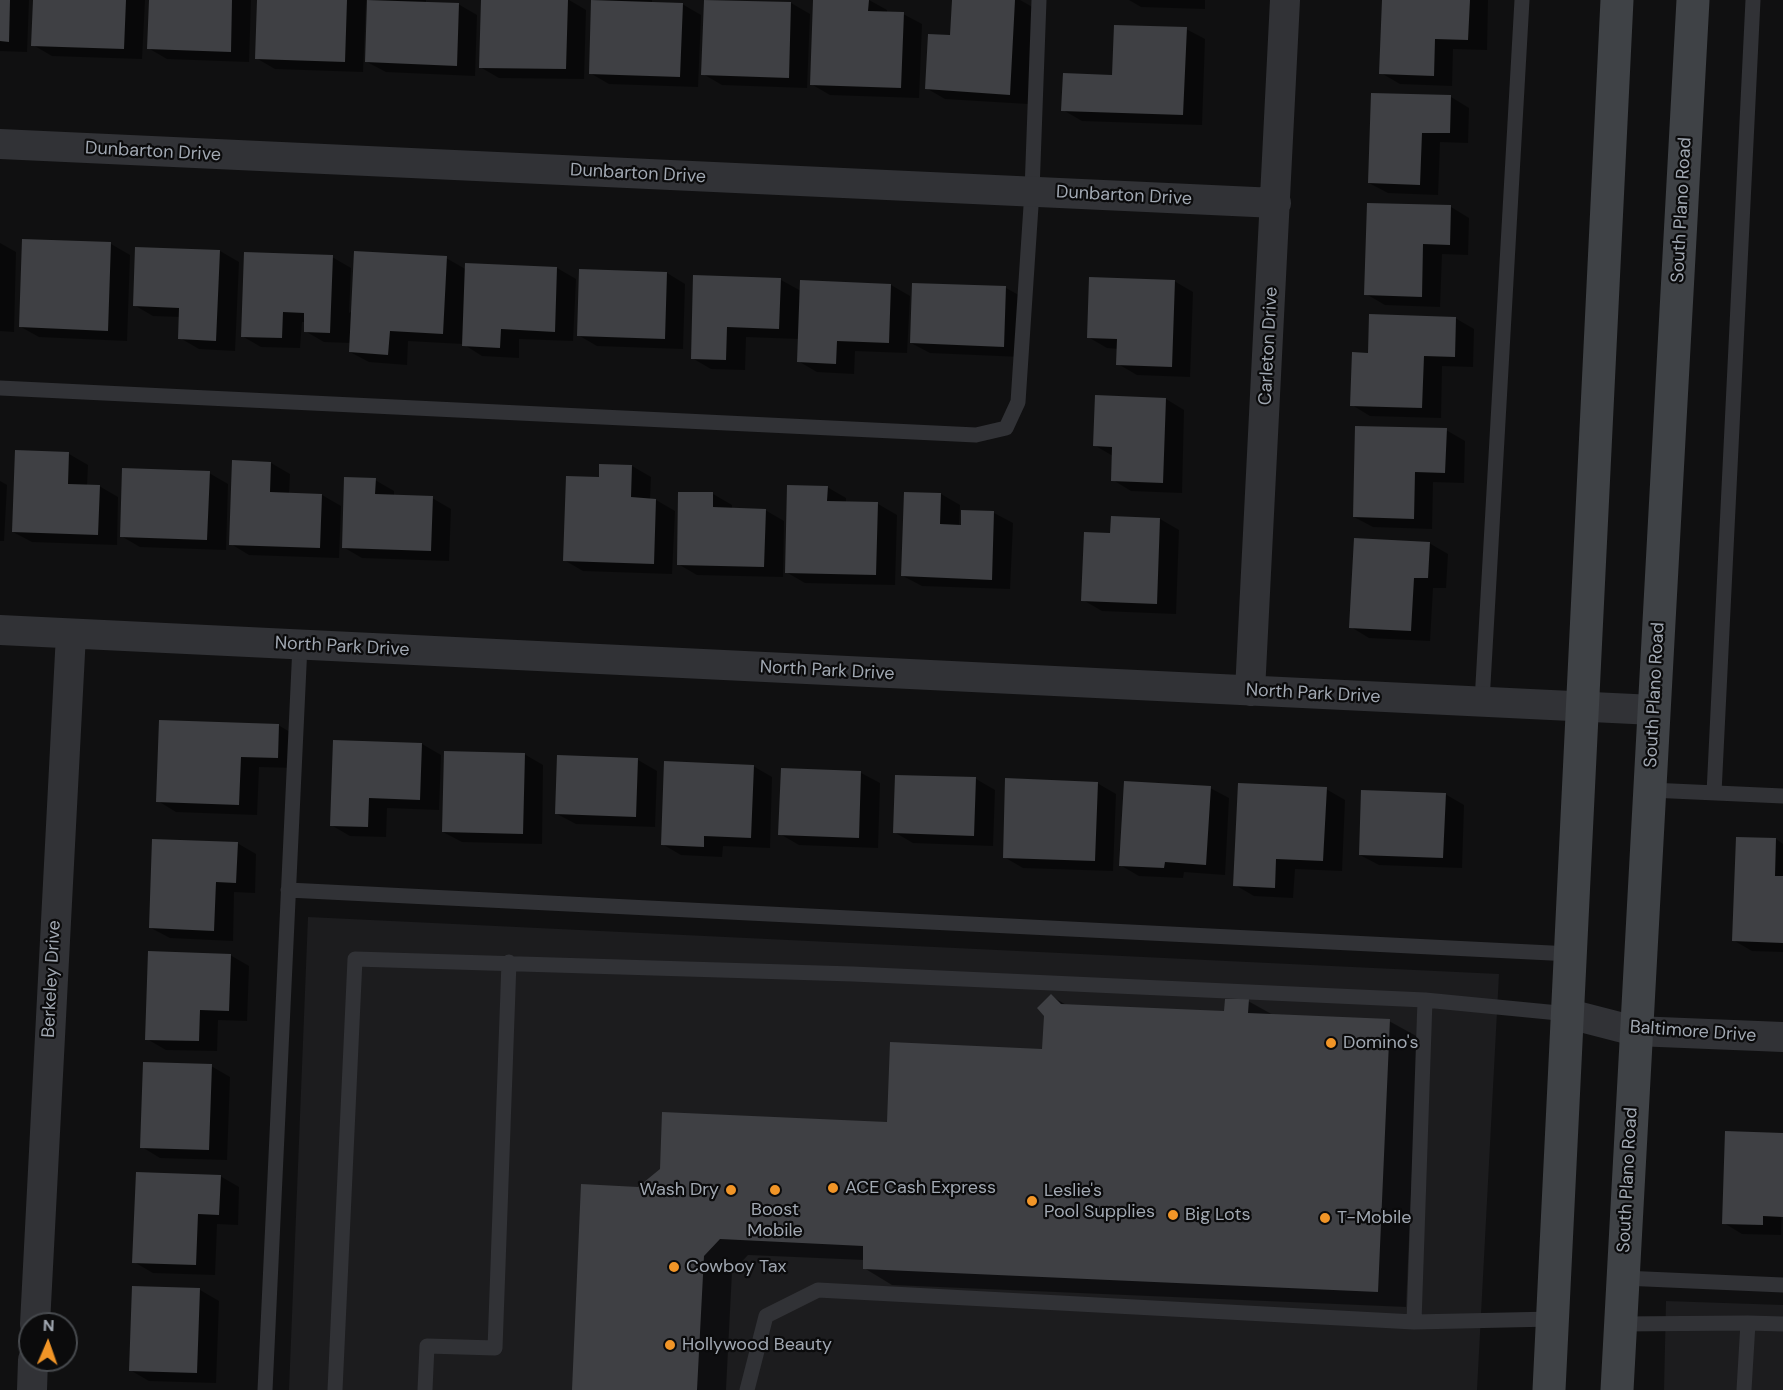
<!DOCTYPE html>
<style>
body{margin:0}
#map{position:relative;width:1783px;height:1390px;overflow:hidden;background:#101011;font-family:"DM Sans",sans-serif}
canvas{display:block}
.north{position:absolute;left:18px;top:1312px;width:60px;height:60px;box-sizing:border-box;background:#0b0b0c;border:2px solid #474a4e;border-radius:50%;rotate:2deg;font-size:16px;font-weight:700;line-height:24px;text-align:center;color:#a1a8b2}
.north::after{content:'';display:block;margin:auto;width:21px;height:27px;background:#f19527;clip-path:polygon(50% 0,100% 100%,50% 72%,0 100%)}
</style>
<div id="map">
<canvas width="1783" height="1390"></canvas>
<div class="north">N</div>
</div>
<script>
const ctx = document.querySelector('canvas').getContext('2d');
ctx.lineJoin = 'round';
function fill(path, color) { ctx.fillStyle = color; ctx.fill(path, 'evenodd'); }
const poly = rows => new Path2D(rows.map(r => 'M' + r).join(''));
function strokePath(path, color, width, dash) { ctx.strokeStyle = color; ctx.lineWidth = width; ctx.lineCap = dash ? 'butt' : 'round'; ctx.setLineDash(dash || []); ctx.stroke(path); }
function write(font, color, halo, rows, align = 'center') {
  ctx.font = font + ' "DM Sans",sans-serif'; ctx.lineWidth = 4.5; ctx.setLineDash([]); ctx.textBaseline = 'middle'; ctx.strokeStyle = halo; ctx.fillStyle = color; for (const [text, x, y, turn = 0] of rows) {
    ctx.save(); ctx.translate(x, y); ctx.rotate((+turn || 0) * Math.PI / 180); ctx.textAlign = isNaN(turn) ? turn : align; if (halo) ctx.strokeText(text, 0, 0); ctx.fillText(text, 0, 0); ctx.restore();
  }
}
fill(poly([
 [308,917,1499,974,1477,1390,289,1390],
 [1666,1301,1783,1305,1783,1390,1664,1390]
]), '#1c1c1e');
fill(poly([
 [0,0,29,0,27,52,0,51],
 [34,0,145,0,142,59,52,56,33,45],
 [150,0,251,0,249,62,167,59,148,48],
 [258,0,366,0,363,72,275,69,256,58],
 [369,0,426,0,426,3,458,4,477,15,475,76,386,72,367,62],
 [482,0,569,0,586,10,584,79,499,78,480,67],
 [593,0,652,0,652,3,682,4,701,15,698,87,609,84,590,73],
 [814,0,869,0,887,10,887,13,903,14,922,24,919,98,830,95,811,84],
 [953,0,1020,0,1034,8,1028,104,945,99,926,88,951,37],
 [1129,0,1205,0,1205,9,1141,7],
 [1383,0,1488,0,1487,50,1453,49,1452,86,1400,84,1381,73],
 [791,3,810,14,807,88,722,85,703,74],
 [1186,29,1205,39,1202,125,1082,121,1063,110],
 [1451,97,1469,108,1468,143,1440,142,1438,195,1388,193,1369,183],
 [1451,207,1469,218,1468,255,1442,254,1440,307,1385,305,1366,294],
 [0,243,16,252,14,332,0,331],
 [111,244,130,255,127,341,39,337,21,327],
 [220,251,239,262,235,351,199,349,180,338,181,317,153,316,134,305],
 [332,257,351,268,349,313,446,258,467,270,557,268,576,279,573,341,519,339,519,358,482,356,463,344,408,341,407,365,369,362,350,352,351,343,324,342,305,331,306,322,302,322,300,348,261,347,242,336],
 [667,273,685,284,683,349,597,346,578,335],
 [695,277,781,280,801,291,891,285,910,296,907,353,855,351,854,374,817,372,798,361,799,339,746,337,745,370,711,369,692,358],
 [1174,281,1193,292,1190,377,1137,375,1118,364,1119,349,1107,348,1088,337],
 [1006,288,1024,298,1022,357,930,353,911,343],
 [1455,318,1474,329,1473,367,1442,366,1441,418,1370,416,1352,405,1370,354],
 [1166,399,1184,410,1182,493,1131,491,1113,480,1113,456,1094,445],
 [1446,430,1465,441,1464,483,1433,482,1432,529,1373,527,1354,517],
 [69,454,88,465,87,486,99,486,118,497,117,545,32,542,13,532],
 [271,463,290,474,289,494,322,495,341,506,339,558,249,555,231,544],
 [632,466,651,477,650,500,656,500,675,511,672,574,583,571,564,560,600,479],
 [209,473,228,484,226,550,140,547,121,536],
 [375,480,394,491,394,497,432,498,451,509,449,561,362,558,343,547],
 [0,481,7,485,4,541,0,541],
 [827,487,846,498,846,503,878,504,897,515,895,585,805,583,786,572],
 [713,494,732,505,732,509,765,510,784,521,783,577,697,575,678,564],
 [941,494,960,505,959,527,994,513,1013,523,1010,589,922,586,903,576],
 [1112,518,1160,519,1179,530,1176,614,1102,611,1083,600,1112,535],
 [1429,543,1448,554,1446,588,1433,588,1430,641,1369,638,1351,627],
 [278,725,297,736,296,768,259,767,257,815,176,812,158,801],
 [422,744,441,755,439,810,387,808,386,837,350,836,331,825],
 [524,754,543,765,542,844,462,842,443,832],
 [638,760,657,771,655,827,576,824,557,814],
 [753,766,772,777,770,848,723,846,722,857,681,855,662,844],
 [782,770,861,773,880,783,878,848,799,845,780,834],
 [896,776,976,779,995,790,993,846,913,843,894,832],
 [1097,783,1116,794,1113,871,1023,868,1004,857],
 [1210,788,1229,798,1225,875,1184,872,1183,878,1139,876,1120,865],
 [1326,789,1345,800,1342,871,1295,869,1293,898,1254,896,1235,885],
 [1445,794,1464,805,1462,868,1379,865,1360,855],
 [1776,839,1783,844,1783,952,1752,951,1733,940],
 [237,843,256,854,255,893,234,892,233,941,170,938,151,928],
 [230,955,249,966,247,1021,218,1020,217,1051,166,1050,147,1039],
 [1051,996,1068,1006,1225,1012,1248,1001,1275,1016,1389,1021,1418,1037,1406,1307,892,1285,864,1268,864,1260,748,1255,732,1272,726,1390,573,1390,639,1188,888,1123,1044,1050],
 [211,1066,230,1077,227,1160,160,1158,142,1147],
 [1783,1135,1781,1235,1742,1234,1724,1223],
 [220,1176,239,1187,238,1225,217,1224,215,1275,153,1273,134,1262],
 [200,1290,219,1301,216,1383,149,1381,130,1370]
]), '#0007');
fill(poly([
 [0,0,10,0,9,42,0,41],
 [33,0,126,0,124,49,31,46],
 [149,0,232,0,231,52,147,49],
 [257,0,347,0,345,62,255,59],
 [367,0,459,3,457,66,365,62],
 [481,0,568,0,566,69,479,68],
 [591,0,683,3,680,77,589,74],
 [704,0,791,2,789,78,701,75],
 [813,0,869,0,868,11,904,12,901,88,810,85],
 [952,0,1015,0,1010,95,925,89,928,34,950,35],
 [1382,0,1470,0,1468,40,1435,39,1434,76,1379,74],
 [1114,25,1187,27,1183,115,1061,111,1063,73,1112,75],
 [1371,93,1451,95,1450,133,1422,133,1420,185,1368,183],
 [1367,203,1451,205,1450,245,1423,244,1422,297,1364,295],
 [22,239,111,242,108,331,19,327],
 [135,247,220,250,216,341,178,339,179,308,133,306],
 [354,251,447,256,443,334,390,331,388,355,349,352],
 [244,252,333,255,330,333,304,332,304,313,283,312,282,338,241,337],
 [465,263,557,267,555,332,501,329,500,348,462,346],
 [579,269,667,272,665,339,577,336],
 [693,275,781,278,779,329,727,327,726,360,691,359],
 [1089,277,1175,280,1172,367,1116,365,1117,339,1087,338],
 [800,280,891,284,889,343,837,341,836,364,797,362],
 [912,283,1006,286,1004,347,910,343],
 [1369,314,1456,317,1455,357,1424,356,1422,408,1350,406,1352,352,1368,353],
 [1095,395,1166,398,1163,483,1111,481,1112,447,1093,446],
 [1355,426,1447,428,1445,473,1415,472,1414,519,1353,517],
 [15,450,69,452,68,484,100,485,98,535,12,532],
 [232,460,271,462,270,492,322,494,320,548,229,545],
 [599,464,632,465,631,497,656,499,654,564,563,561,566,476,599,477],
 [122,468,210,471,207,540,120,537],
 [344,477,376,478,375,494,433,496,431,551,342,548],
 [787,485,828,486,827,501,878,502,876,575,785,573],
 [678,492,713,492,713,507,766,509,764,567,677,565],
 [904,492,941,493,940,524,961,525,961,510,994,511,992,580,901,576],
 [1111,516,1160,518,1157,604,1081,601,1084,532,1110,533],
 [1354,538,1430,542,1428,578,1414,578,1411,631,1349,628],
 [159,720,279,724,278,758,241,757,239,805,156,802],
 [333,740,422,743,420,800,369,798,368,827,330,826],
 [444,751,525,753,523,834,442,832],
 [557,755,638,758,636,817,555,814],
 [664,761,754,765,751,838,704,836,704,847,661,845],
 [781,768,861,771,859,838,778,835],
 [895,775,976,777,974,836,893,833],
 [1005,778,1098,782,1095,861,1003,858],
 [1124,781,1211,786,1206,865,1165,862,1164,868,1119,866],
 [1238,783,1327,787,1323,861,1276,859,1275,888,1233,886],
 [1361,790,1446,793,1443,858,1359,855],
 [1736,837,1776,838,1775,876,1783,876,1783,943,1732,941],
 [152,839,238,842,236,883,216,882,214,931,149,928],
 [148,951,231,954,229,1011,200,1010,199,1041,145,1040],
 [1051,994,1061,1004,1224,1011,1225,999,1249,999,1248,1013,1390,1019,1378,1292,863,1269,863,1246,720,1239,704,1256,697,1390,572,1390,581,1184,638,1187,660,1169,662,1112,887,1122,890,1042,1042,1049,1044,1016,1037,1008],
 [143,1062,212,1064,209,1150,140,1148],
 [1725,1131,1783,1133,1783,1217,1763,1216,1763,1225,1722,1224],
 [136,1172,221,1175,219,1215,198,1214,196,1265,132,1263],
 [132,1286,200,1288,197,1373,129,1371]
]), '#3f4044');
strokePath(poly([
 [0,388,976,435,1006,428,1018,402,1032,191,1039,0],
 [1482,702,1522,0],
 [1650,790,1783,796],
 [1714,793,1753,0],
 [288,890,1571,954],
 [1623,1278,1783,1285],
 [1414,1322,1425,1000],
 [1620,1324,1748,1323],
 [265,1390,300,645],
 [335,1390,355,959,853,974,1425,1000,1569,1014],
 [425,1390,427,1346,495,1348,509,962],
 [747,1390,766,1316,818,1290,1414,1322,1553,1319],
 [1744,1390,1748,1323,1783,1324]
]), '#313236', 15);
strokePath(poly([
 [0,144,1276,203],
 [0,630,1654,710],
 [1250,691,1285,0],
 [1569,1014,1635,1031,1783,1037],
 [35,1324,71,634],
 [32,1390,33,1360]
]), '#313236', 30);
strokePath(poly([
 [1549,1390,1617,0],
 [1617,1390,1693,0]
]), '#3f4246', 33);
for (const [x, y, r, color] of [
 [1331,1043,6,"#f19527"],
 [833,1188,6,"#f19527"],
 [731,1190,6,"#f19527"],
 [775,1190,6,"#f19527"],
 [1032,1201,6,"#f19527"],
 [1173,1215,6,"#f19527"],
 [1325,1218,6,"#f19527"],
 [674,1267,6,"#f19527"],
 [670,1345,6,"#f19527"]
]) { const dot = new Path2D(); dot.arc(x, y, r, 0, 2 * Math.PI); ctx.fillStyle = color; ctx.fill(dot); strokePath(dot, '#0b0b0c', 2); }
write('18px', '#a1a8b2', '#0b0b0c', [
 ["Dunbarton Drive",153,152,3],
 ["Dunbarton Drive",638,174,3],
 ["Dunbarton Drive",1124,196,3],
 ["South Plano Road",1682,210,-87],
 ["Carleton Drive",1269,346,-87],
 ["North Park Drive",342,647,3],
 ["North Park Drive",827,671,3],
 ["North Park Drive",1313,694,3],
 ["South Plano Road",1655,695,-87],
 ["Berkeley Drive",52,979,-87],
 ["Baltimore Drive",1693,1032,4],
 ["South Plano Road",1628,1180,-87]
]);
write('18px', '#a1a8b2', '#0b0b0c', [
 ["Domino's",1343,1043],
 ["ACE Cash Express",845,1188],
 ["Wash Dry",719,1190,"right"],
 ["Leslie's",1044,1191],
 ["Pool Supplies",1044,1212],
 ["Boost",775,1210,"center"],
 ["Mobile",775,1231,"center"],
 ["Big Lots",1185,1215],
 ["T-Mobile",1337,1218],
 ["Cowboy Tax",686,1267],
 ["Hollywood Beauty",682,1345]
], 'left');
</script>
